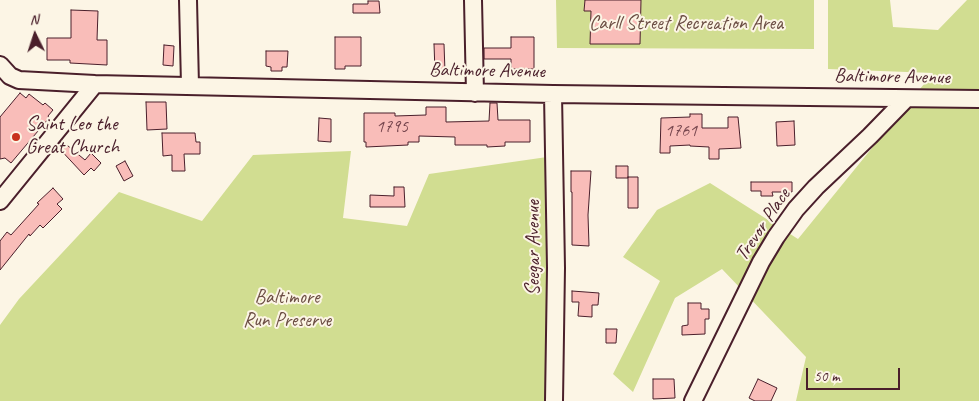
<!DOCTYPE html>
<style>
body{margin:0}
#map{position:relative;width:979px;height:401px;overflow:hidden;background:#fcf5e5;font-family:Caveat,sans-serif}
canvas{display:block}
.north{position:absolute;left:10px;top:10px;width:50px;height:50px;-webkit-text-stroke:4px #fcf5e5;paint-order:stroke;rotate:356deg;font-size:14px;font-weight:700;line-height:20px;text-align:center;color:#4a1f2b}
.north::after{content:'';display:block;margin:auto;width:18px;height:22px;background:#4a1f2b;clip-path:polygon(50% 0,100% 100%,50% 72%,0 100%)}
.scale{position:absolute;left:806px;top:368px;width:94px;height:22px;box-sizing:border-box;border:2px solid #4a1f2b;border-top:0;padding-left:6px;font-size:15px;line-height:18px;white-space:nowrap;color:#4a1f2b;-webkit-text-stroke:4px #fcf5e5;paint-order:stroke}
</style>
<div id="map">
<canvas width="979" height="401"></canvas>
<div class="north">N</div>
<div class="scale">50 m</div>
</div>
<script>
const ctx = document.querySelector('canvas').getContext('2d');
ctx.lineJoin = 'round';
function fill(path, color) { ctx.fillStyle = color; ctx.fill(path, 'evenodd'); }
const poly = rows => new Path2D(rows.map(r => 'M' + r).join(''));
function strokePath(path, color, width, dash) { ctx.strokeStyle = color; ctx.lineWidth = width; ctx.lineCap = dash ? 'butt' : 'round'; ctx.setLineDash(dash || []); ctx.stroke(path); }
function write(font, color, halo, rows, align = 'center') {
  ctx.font = font + ' Caveat,sans-serif'; ctx.lineWidth = 4; ctx.setLineDash([]); ctx.textBaseline = 'middle'; ctx.strokeStyle = halo; ctx.fillStyle = color; for (const [text, x, y, turn = 0] of rows) {
    ctx.save(); ctx.translate(x, y); ctx.rotate((+turn || 0) * Math.PI / 180); ctx.textAlign = isNaN(turn) ? turn : align; if (halo) ctx.strokeText(text, 0, 0); ctx.fillText(text, 0, 0); ctx.restore();
  }
}
fill(poly([
 [556,0,814,0,814,49,557,48],
 [828,0,890,0,893,27,938,30,967,0,979,0,979,401,796,401,806,357,722,269,675,298,633,392,613,374,660,281,623,257,657,210,710,183,798,239,933,73,828,69],
 [351,151,343,218,407,226,429,174,554,156,554,401,0,401,0,325,19,299,119,192,202,221,253,155]
]), '#d1dd91');
const building = poly([
 [585,0,641,0,640,44,590,44,591,11,584,11,585,0],
 [368,1,379,1,380,13,353,13,353,4,368,4,368,1],
 [71,10,98,11,97,40,107,40,107,65,70,63,70,60,47,60,47,38,71,38,71,10],
 [335,37,361,37,361,66,345,66,345,69,335,69,335,37],
 [511,37,534,37,534,69,511,69,511,59,484,59,484,48,511,48,511,37],
 [434,44,444,44,445,72,435,72,434,44],
 [164,45,174,46,173,66,163,65,164,45],
 [266,51,288,51,287,67,282,67,282,71,271,71,271,67,266,66,266,51],
 [20,93,26,98,29,94,43,105,45,103,53,110,48,116,49,118,11,163,5,158,0,159,0,117,20,93],
 [146,102,166,102,167,129,147,130,146,102],
 [490,103,497,103,498,120,530,120,530,142,505,142,505,146,487,147,487,145,455,145,455,137,419,136,419,142,408,142,408,145,366,147,366,142,364,142,364,113,395,113,395,116,426,115,426,107,446,107,446,122,489,121,490,103],
 [690,114,702,114,702,128,728,128,728,117,738,117,741,148,719,149,719,159,709,159,709,147,690,146,690,145,670,146,670,153,660,153,661,118,690,117,690,114],
 [319,118,331,119,331,142,318,141,319,118],
 [794,121,795,145,777,146,776,122,794,121],
 [162,133,195,133,196,142,200,142,200,154,184,154,185,171,172,171,172,155,163,156,162,133],
 [62,141,85,160,91,153,101,163,94,171,91,168,84,175,57,146,62,141],
 [125,161,133,176,124,181,116,166,125,161],
 [616,166,628,166,628,178,616,178,616,166],
 [571,171,591,171,588,215,589,246,572,245,572,192,571,192,571,171],
 [628,177,638,177,638,208,628,208,628,177],
 [751,182,792,182,792,192,772,192,773,196,761,196,761,191,751,191,751,182],
 [394,187,404,187,405,207,370,207,370,195,394,196,394,187],
 [53,188,63,199,57,204,62,209,43,228,40,225,30,236,29,234,0,270,0,241,7,232,11,235,39,204,37,203,53,188],
 [572,291,599,293,598,305,592,305,592,317,578,316,579,302,572,302,572,291],
 [688,303,701,303,701,309,709,309,709,319,705,319,705,334,682,335,682,326,688,325,688,303],
 [606,329,617,329,616,343,606,343,606,329],
 [653,379,674,379,675,398,653,399,653,379],
 [758,379,777,388,771,401,755,401,749,398,758,379]
]);
fill(building, '#f9bdb9');
strokePath(building, '#4a1f2b', 1);
const minor = poly([
 [188,0,190,85],
 [473,0,475,93],
 [0,65,10,76,19,80,95,84,553,94,979,99],
 [553,94,556,268,554,401],
 [0,201,95,84],
 [693,401,761,262,776,237,796,209,816,187,870,136,906,99]
]);
strokePath(minor, '#4a1f2b', 20);
strokePath(minor, '#fcf5e5', 16);
for (const [x, y, r, color] of [
 [16,137,5,"#c8321e"]
]) { const dot = new Path2D(); dot.arc(x, y, r, 0, 2 * Math.PI); ctx.fillStyle = color; ctx.fill(dot); strokePath(dot, '#fcf5e5', 2); }
write('18px', '#76464e', null, [
 ["1795",392,127],
 ["1761",681,131]
]);
write('20px', '#6c4e44', '#fcf5e5', [
 ["Carll Street Recreation Area",686,24],
 ["Baltimore",287,298],
 ["Run Preserve",287,321]
]);
write('20px', '#4a1f2b', '#fcf5e5', [
 ["Baltimore Avenue",487,71,1],
 ["Baltimore Avenue",892,77,1],
 ["Trevor Place",763,225,-56],
 ["Seegar Avenue",534,248,-90]
]);
write('20px', '#4a1f2b', '#fcf5e5', [
 ["Saint Leo the",26,125],
 ["Great Church",26,148]
], 'left');
</script>
